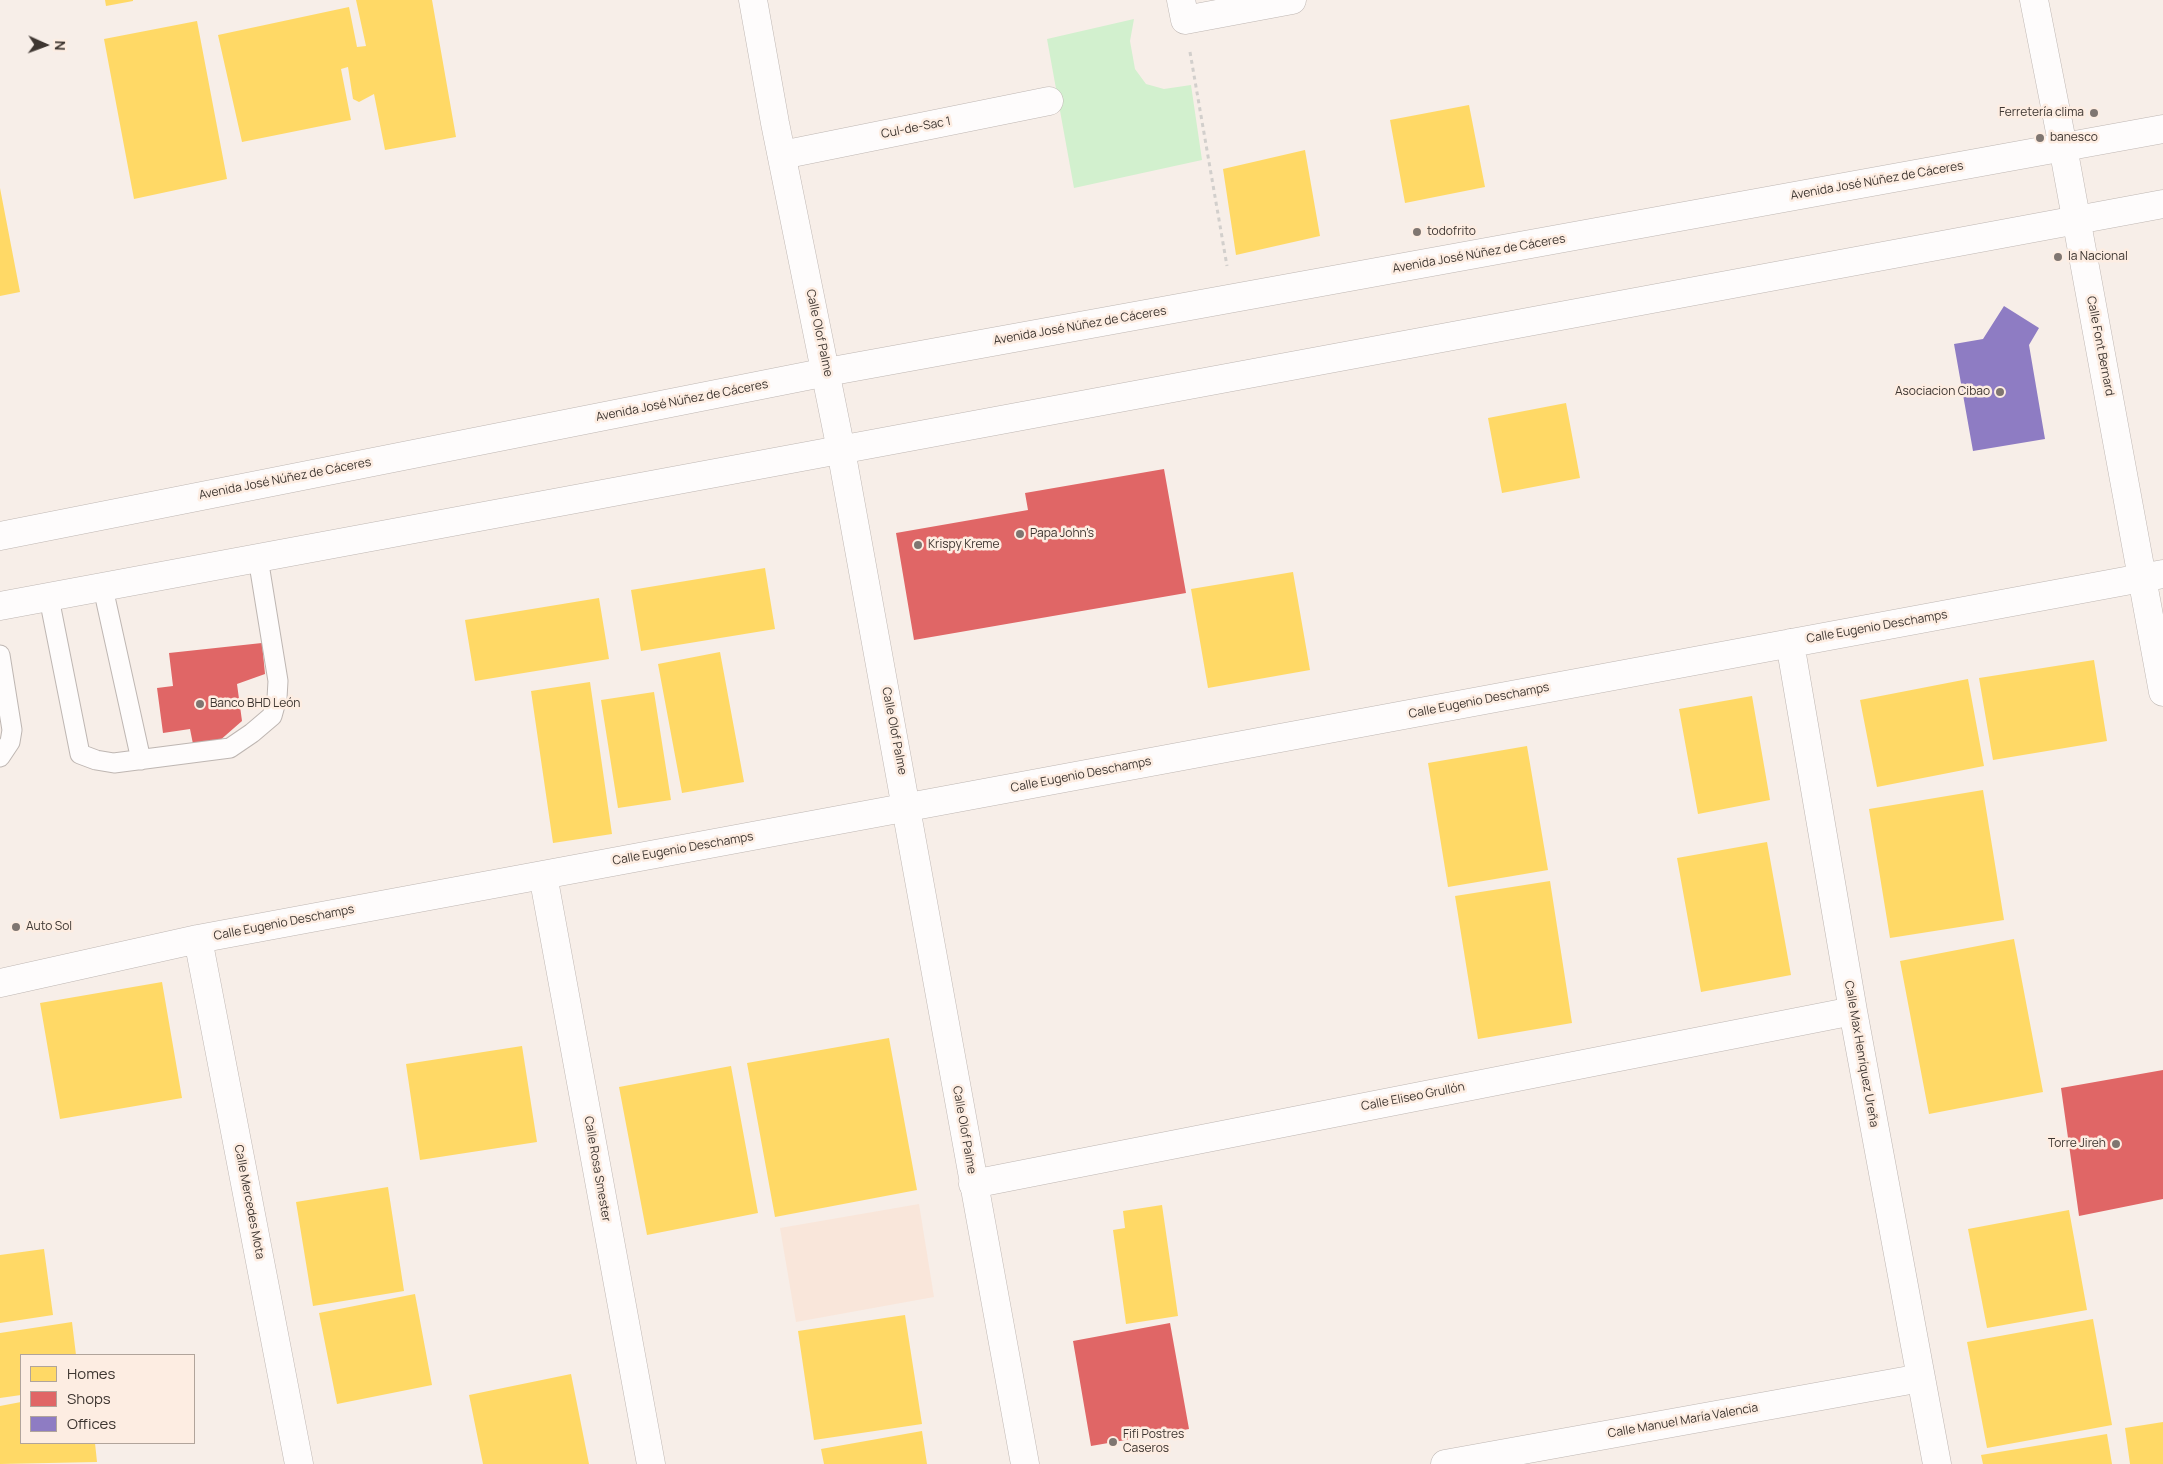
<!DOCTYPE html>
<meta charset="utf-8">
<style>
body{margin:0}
#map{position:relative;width:2163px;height:1464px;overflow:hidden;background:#f7eee8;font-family:Manrope,sans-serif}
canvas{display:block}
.legend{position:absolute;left:20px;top:1354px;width:175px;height:90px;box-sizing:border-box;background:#fdede2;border:1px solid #b1a49b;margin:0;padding:6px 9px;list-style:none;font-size:15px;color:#3e3631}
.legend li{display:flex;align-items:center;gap:10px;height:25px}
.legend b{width:25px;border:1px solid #b1a49b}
.north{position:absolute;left:20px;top:20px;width:50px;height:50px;-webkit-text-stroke:4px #fdede2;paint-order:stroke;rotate:92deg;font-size:14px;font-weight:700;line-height:20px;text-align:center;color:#3e3631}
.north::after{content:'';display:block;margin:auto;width:18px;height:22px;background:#3e3631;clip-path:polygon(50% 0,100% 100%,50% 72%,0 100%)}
</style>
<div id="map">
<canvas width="2163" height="1464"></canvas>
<ul class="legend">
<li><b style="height:14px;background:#ffd966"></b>Homes</li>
<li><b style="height:14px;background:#e06666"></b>Shops</li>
<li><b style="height:14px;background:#8e7cc3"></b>Offices</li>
</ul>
<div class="north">N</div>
</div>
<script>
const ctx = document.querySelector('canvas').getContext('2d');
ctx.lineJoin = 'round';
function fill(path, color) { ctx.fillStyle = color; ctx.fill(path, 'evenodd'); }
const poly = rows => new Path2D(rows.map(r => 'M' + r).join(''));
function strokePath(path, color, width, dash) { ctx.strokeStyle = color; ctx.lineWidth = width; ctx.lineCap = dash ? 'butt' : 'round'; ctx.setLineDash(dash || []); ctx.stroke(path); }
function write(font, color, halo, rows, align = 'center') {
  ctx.font = font + ' Manrope,sans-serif'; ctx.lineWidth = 5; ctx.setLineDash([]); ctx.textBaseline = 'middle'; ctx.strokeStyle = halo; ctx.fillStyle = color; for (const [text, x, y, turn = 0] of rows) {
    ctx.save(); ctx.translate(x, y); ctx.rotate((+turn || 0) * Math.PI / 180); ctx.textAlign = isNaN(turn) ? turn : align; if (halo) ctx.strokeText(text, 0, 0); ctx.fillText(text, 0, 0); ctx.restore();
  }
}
fill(poly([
 [919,1204,934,1297,796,1322,780,1228]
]), '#f9e6da');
fill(poly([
 [1134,19,1130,41,1135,69,1146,84,1164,89,1191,85,1202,160,1074,188,1047,39]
]), '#d2f0ce');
fill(poly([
 [105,0,133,0,133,1,106,6],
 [356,0,432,0,456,137,385,150,374,94,359,102,353,99,348,67,341,69,351,120,242,142,218,35,349,7,357,47,366,46],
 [197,21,227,179,134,199,104,39],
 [1469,105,1485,187,1405,203,1390,120],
 [1305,150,1320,236,1236,255,1223,169],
 [0,188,20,292,0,296],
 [1566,403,1580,478,1502,493,1488,418],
 [765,568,775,629,641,651,631,590],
 [1293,572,1310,670,1208,688,1191,589],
 [599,598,609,659,475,681,465,620],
 [720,652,744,782,682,793,658,664],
 [2094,660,2107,741,1993,760,1979,678],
 [1968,679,1984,766,1877,787,1860,700],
 [590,682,612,834,553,843,531,691],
 [654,692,671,800,618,808,601,700],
 [1752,696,1770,800,1698,814,1679,709],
 [1527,746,1548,870,1448,887,1428,763],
 [1983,790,2004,920,1890,938,1869,809],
 [1767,842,1791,975,1701,992,1677,858],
 [1550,881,1572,1023,1478,1039,1455,896],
 [2014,939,2043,1092,1929,1114,1900,961],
 [162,982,182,1098,60,1119,40,1003],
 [889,1038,917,1190,775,1217,747,1063],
 [522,1046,537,1142,420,1160,406,1064],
 [731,1066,758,1213,647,1235,619,1087],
 [388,1187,404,1291,313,1306,296,1202],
 [1162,1205,1178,1316,1126,1324,1113,1230,1125,1228,1123,1211],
 [2069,1210,2087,1310,1987,1328,1968,1229],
 [44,1249,53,1315,0,1323,0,1255],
 [415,1294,432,1385,337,1404,319,1313],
 [905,1315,922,1424,814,1440,798,1331],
 [2093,1319,2112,1425,1987,1448,1967,1342],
 [72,1322,76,1355,21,1355,21,1395,0,1398,0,1333],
 [571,1374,589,1464,483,1464,469,1395],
 [21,1402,21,1443,95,1443,97,1462,0,1464,0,1406],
 [2163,1422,2163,1464,2130,1464,2125,1428],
 [922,1431,927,1464,824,1464,821,1449],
 [2107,1434,2112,1464,1983,1464,1981,1455]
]), '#ffd966');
fill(poly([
 [1164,469,1186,593,914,640,896,533,1028,510,1025,493],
 [262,643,265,674,237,684,242,721,218,742,193,744,190,729,163,733,157,688,173,686,169,653],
 [2163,1070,2163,1199,2079,1216,2061,1088],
 [1170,1323,1189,1429,1091,1446,1073,1341]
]), '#e06666');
fill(poly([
 [2004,306,2039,328,2029,345,2045,439,1973,451,1954,344,1983,339]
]), '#8e7cc3');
const service = poly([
 [103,588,141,760],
 [49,598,80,754,96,760,114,763,230,748,252,733,272,716,277,698,278,681,258,558],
 [0,655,12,730,10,742,0,757]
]);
const minor = poly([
 [1181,0,1185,20,1292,0],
 [2034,0,2063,147,2163,692],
 [782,155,1049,101],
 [1790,643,1853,1011,1937,1464],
 [543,875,651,1464],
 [198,939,299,1464],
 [0,983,198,939,2163,574],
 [973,1184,1853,1011],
 [1445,1464,1921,1378]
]);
const tertiary = poly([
 [753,0,775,123,841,450,1025,1464]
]);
const primary = poly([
 [0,536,827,372,2163,129],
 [0,606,2163,204]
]);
strokePath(service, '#beb6b2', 21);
strokePath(minor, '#beb6b2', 29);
strokePath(tertiary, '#beb6b2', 29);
strokePath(primary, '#beb6b2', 29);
strokePath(poly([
 [1190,52,1227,266]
]), '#d2cfcc', 3, [4, 4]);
strokePath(service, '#fefcfc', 19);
strokePath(minor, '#fefcfc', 28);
strokePath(tertiary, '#fefcfc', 28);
strokePath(primary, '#fefcfc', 28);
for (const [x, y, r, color] of [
 [2094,113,5,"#7f7671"],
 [2040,138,5,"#7f7671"],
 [1417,232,5,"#7f7671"],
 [2058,257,5,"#7f7671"],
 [2000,392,5,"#7f7671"],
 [1020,534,5,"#7f7671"],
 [918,545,5,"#7f7671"],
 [200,704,5,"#7f7671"],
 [16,927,5,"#7f7671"],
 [2116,1144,5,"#7f7671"],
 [1113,1442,5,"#7f7671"]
]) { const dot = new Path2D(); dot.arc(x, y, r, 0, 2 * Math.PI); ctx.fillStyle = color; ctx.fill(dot); strokePath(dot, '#fdede2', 2); }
write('12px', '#3e3631', '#fdede2', [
 ["Ferretería clima",2084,113,"right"],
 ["banesco",2050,138],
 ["todofrito",1427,232],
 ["la Nacional",2068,257],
 ["Asociacion Cibao",1990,392,"right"],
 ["Papa John's",1030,534],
 ["Krispy Kreme",928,545],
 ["Banco BHD León",210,704],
 ["Auto Sol",26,927],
 ["Torre Jireh",2106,1144,"right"],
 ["Fifi Postres",1123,1435],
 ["Caseros",1123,1449]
], 'left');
write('12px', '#3e3631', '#fdede2', [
 ["Cul-de-Sac 1",916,128,-11],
 ["Avenida José Núñez de Cáceres",1877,181,-10],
 ["Avenida José Núñez de Cáceres",1479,254,-10],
 ["Avenida José Núñez de Cáceres",1080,326,-10],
 ["Calle Olof Palme",819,333,78],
 ["Calle Font Bernard",2100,346,79],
 ["Avenida José Núñez de Cáceres",682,401,-11],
 ["Avenida José Núñez de Cáceres",285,479,-11],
 ["Calle Eugenio Deschamps",1877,627,-10],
 ["Calle Eugenio Deschamps",1479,701,-11],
 ["Calle Olof Palme",894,731,79],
 ["Calle Eugenio Deschamps",1081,775,-11],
 ["Calle Eugenio Deschamps",683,849,-10],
 ["Calle Eugenio Deschamps",284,923,-11],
 ["Calle Max Henríquez Ureña",1861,1054,80],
 ["Calle Eliseo Grullón",1413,1097,-11],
 ["Calle Olof Palme",964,1130,80],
 ["Calle Rosa Smester",597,1169,80],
 ["Calle Mercedes Mota",249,1202,79],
 ["Calle Manuel María Valencia",1683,1421,-10]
]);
</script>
